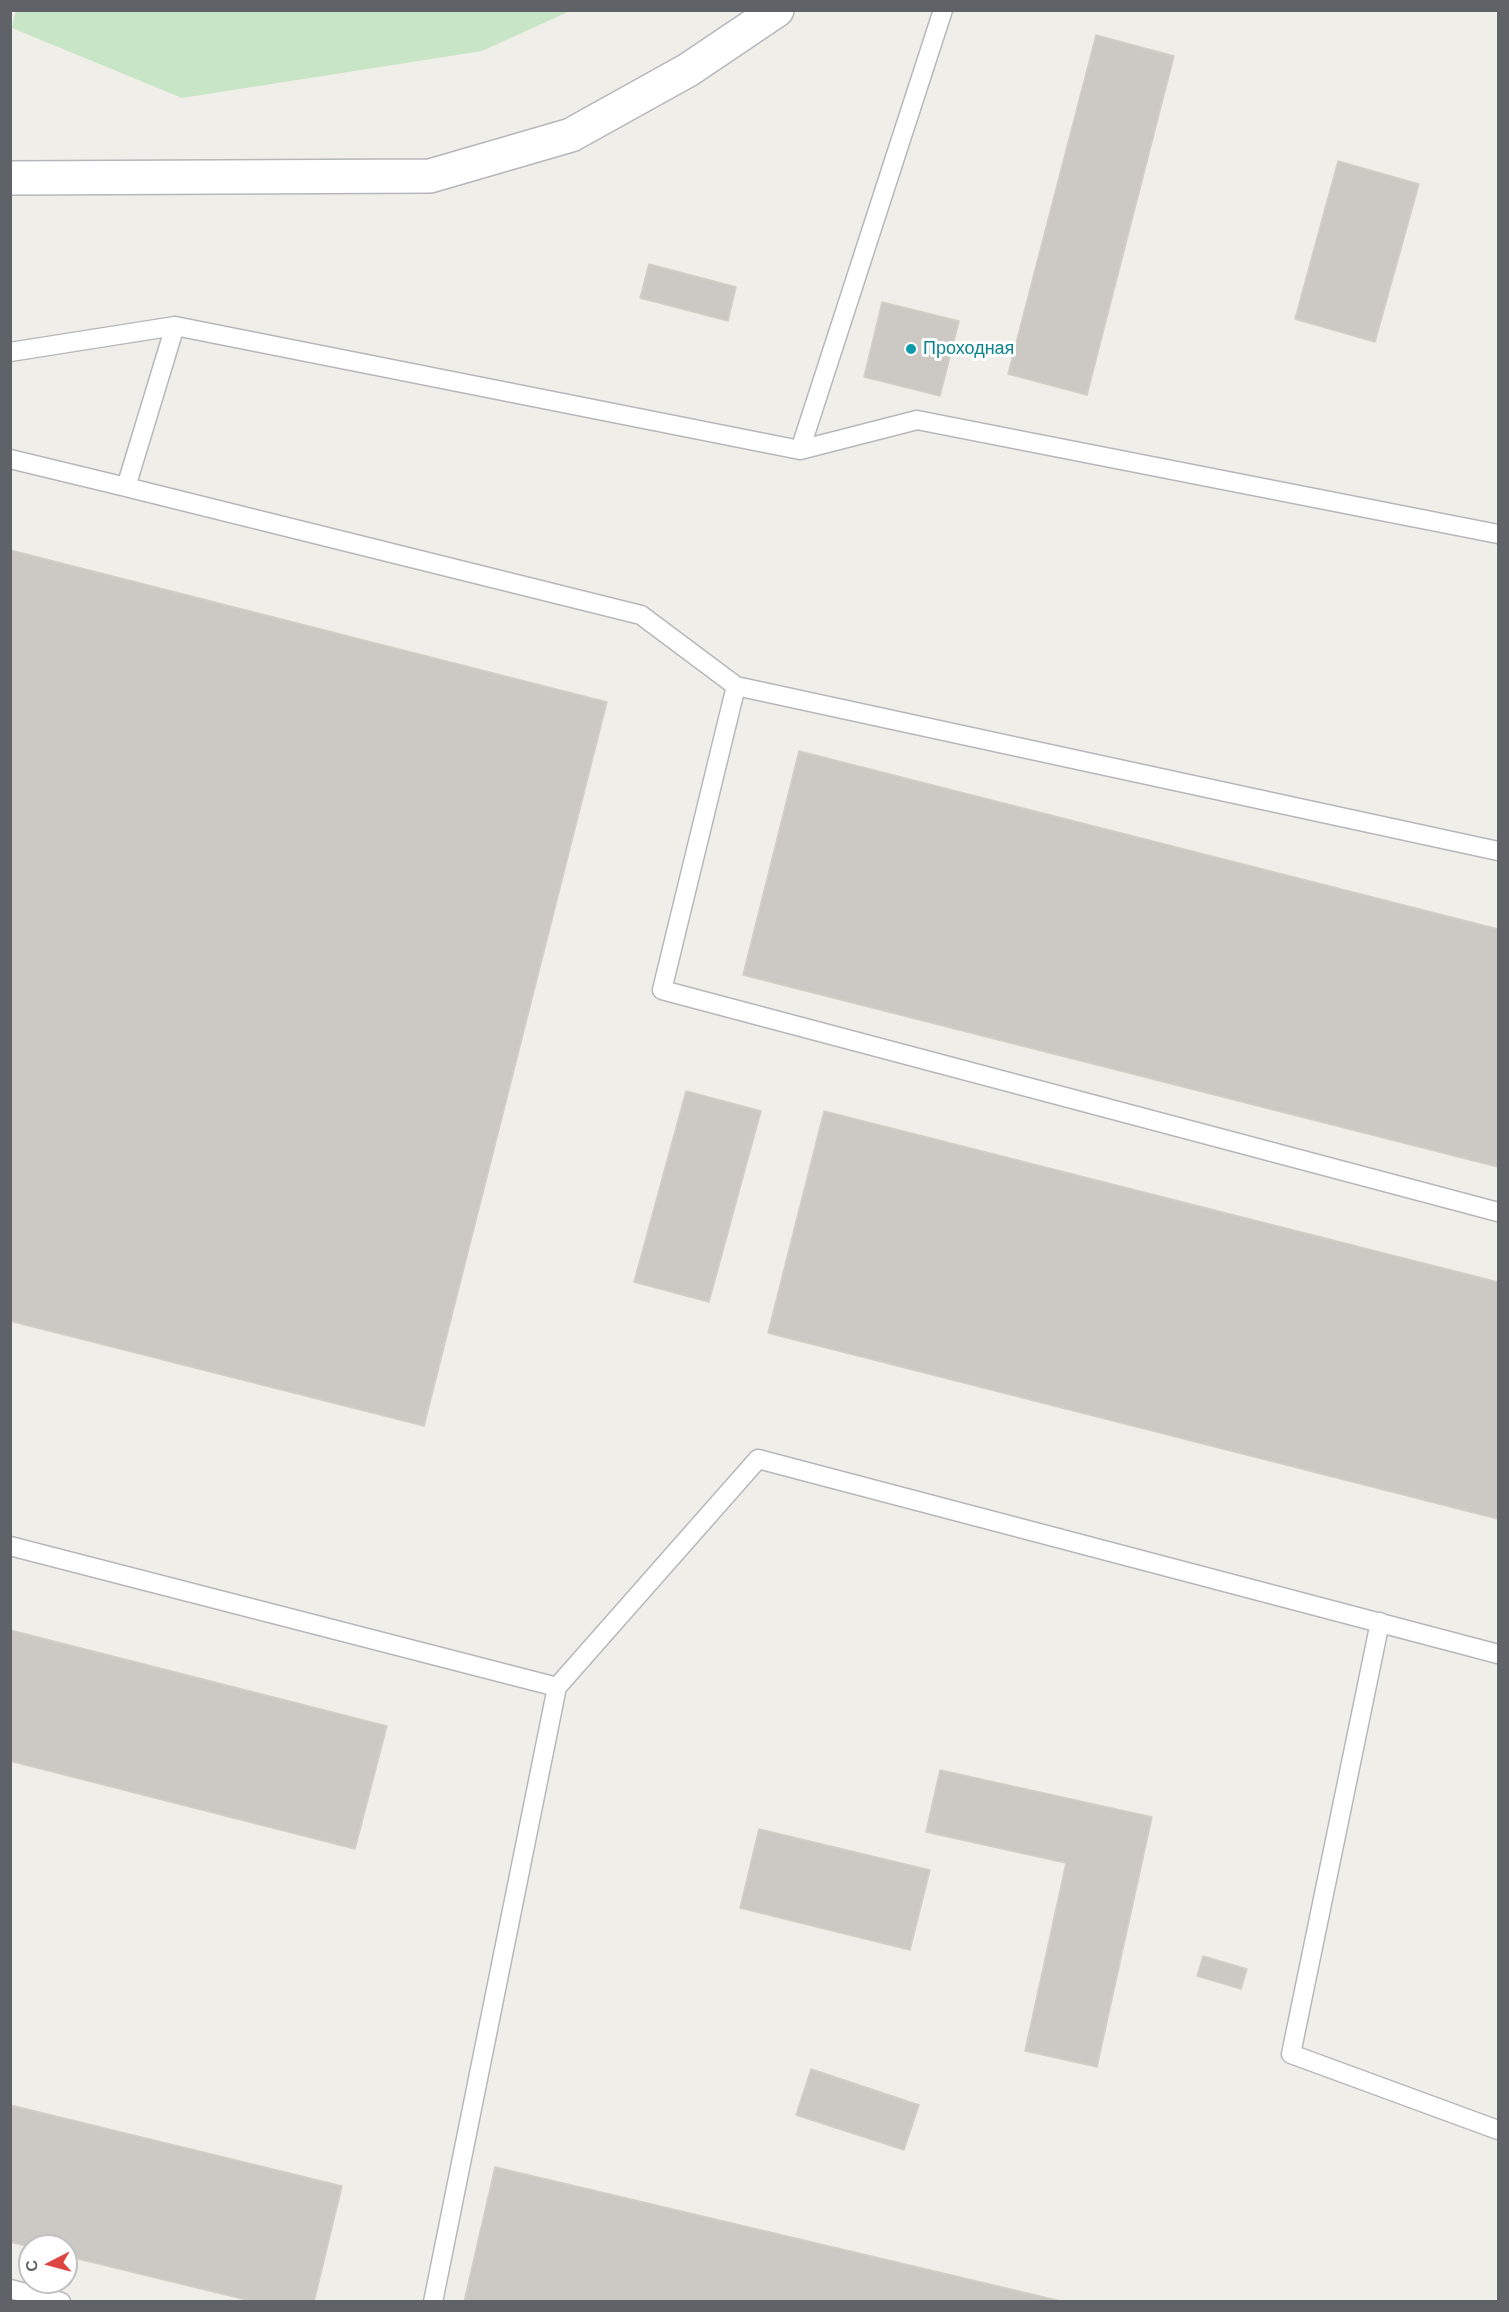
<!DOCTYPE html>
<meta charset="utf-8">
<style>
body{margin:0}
#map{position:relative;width:1509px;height:2312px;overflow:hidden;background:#f0eee8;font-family:Arial,sans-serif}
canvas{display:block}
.frame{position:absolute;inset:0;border:12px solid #5f6367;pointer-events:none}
.north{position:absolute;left:18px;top:2234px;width:60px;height:60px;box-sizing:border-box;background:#fff;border:2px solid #bfc1c2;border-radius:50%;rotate:264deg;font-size:16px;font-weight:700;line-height:24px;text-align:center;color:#5f6367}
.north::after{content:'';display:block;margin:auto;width:21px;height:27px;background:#de4540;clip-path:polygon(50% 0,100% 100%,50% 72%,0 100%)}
</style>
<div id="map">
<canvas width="1509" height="2312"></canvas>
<div class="frame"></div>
<div class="north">С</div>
</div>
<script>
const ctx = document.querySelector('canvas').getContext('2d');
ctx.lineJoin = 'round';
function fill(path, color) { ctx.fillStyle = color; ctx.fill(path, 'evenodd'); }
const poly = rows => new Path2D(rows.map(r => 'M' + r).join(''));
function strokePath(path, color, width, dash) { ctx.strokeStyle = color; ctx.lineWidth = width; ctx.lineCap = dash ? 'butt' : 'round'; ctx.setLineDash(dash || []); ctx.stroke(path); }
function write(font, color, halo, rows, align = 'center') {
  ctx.font = font + ' Arial,sans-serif'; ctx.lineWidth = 6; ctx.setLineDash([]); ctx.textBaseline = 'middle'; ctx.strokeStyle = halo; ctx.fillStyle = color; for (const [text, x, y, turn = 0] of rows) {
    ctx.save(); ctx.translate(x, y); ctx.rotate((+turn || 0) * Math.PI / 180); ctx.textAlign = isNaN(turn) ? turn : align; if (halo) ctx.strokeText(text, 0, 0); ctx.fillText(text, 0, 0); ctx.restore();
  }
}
fill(poly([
 [16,10,570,10,570,11,482,51,182,98,12,28]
]), '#c8e5c6');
const building = poly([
 [1096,35,1174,56,1087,395,1008,374,1096,35],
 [1338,161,1419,184,1375,342,1295,319,1338,161],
 [649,264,736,287,728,321,640,298,649,264],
 [882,302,959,321,940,396,864,377,882,302],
 [10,550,607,702,424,1426,10,1321,10,550],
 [799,751,1498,929,1498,1167,743,975,799,751],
 [686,1091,761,1111,709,1302,634,1282,686,1091],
 [824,1111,1498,1282,1498,1519,768,1333,824,1111],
 [10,1630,387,1726,355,1849,10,1761,10,1630],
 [940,1770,1152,1817,1097,2067,1025,2051,1066,1863,926,1832,940,1770],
 [759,1829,930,1870,910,1950,740,1908,759,1829],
 [1203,1956,1247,1969,1241,1989,1197,1976,1203,1956],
 [811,2069,919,2105,904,2150,796,2115,811,2069],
 [10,2105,342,2186,314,2302,255,2302,66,2256,66,2246,30,2247,10,2242,10,2105],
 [495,2167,1065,2302,464,2302,495,2167]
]);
fill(building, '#ccc9c4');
strokePath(building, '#d4cfc6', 1.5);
const lane = poly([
 [175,326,126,487,641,615,736,686,1498,851],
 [10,352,175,326,800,450,917,420,1498,534],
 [800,450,943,10],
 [10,459,126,487],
 [736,686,662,990,1498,1212],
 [10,1546,557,1687,758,1459,1498,1654],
 [1380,1622,1291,2054,1498,2130],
 [10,2289,61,2302],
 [433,2302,557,1687]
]);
const secondary = poly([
 [10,178,430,176,571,135,688,70,777,10]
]);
strokePath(lane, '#b5b8bb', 21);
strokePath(secondary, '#b4b7bb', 36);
strokePath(lane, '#fff', 18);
strokePath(secondary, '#fff', 33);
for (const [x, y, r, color] of [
 [911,349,6,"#0f9aa8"]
]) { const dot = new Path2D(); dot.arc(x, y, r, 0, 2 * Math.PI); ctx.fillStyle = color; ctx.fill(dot); strokePath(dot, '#fff', 2); }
write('18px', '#0d838f', '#fff', [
 ["Проходная",923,349]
], 'left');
</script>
